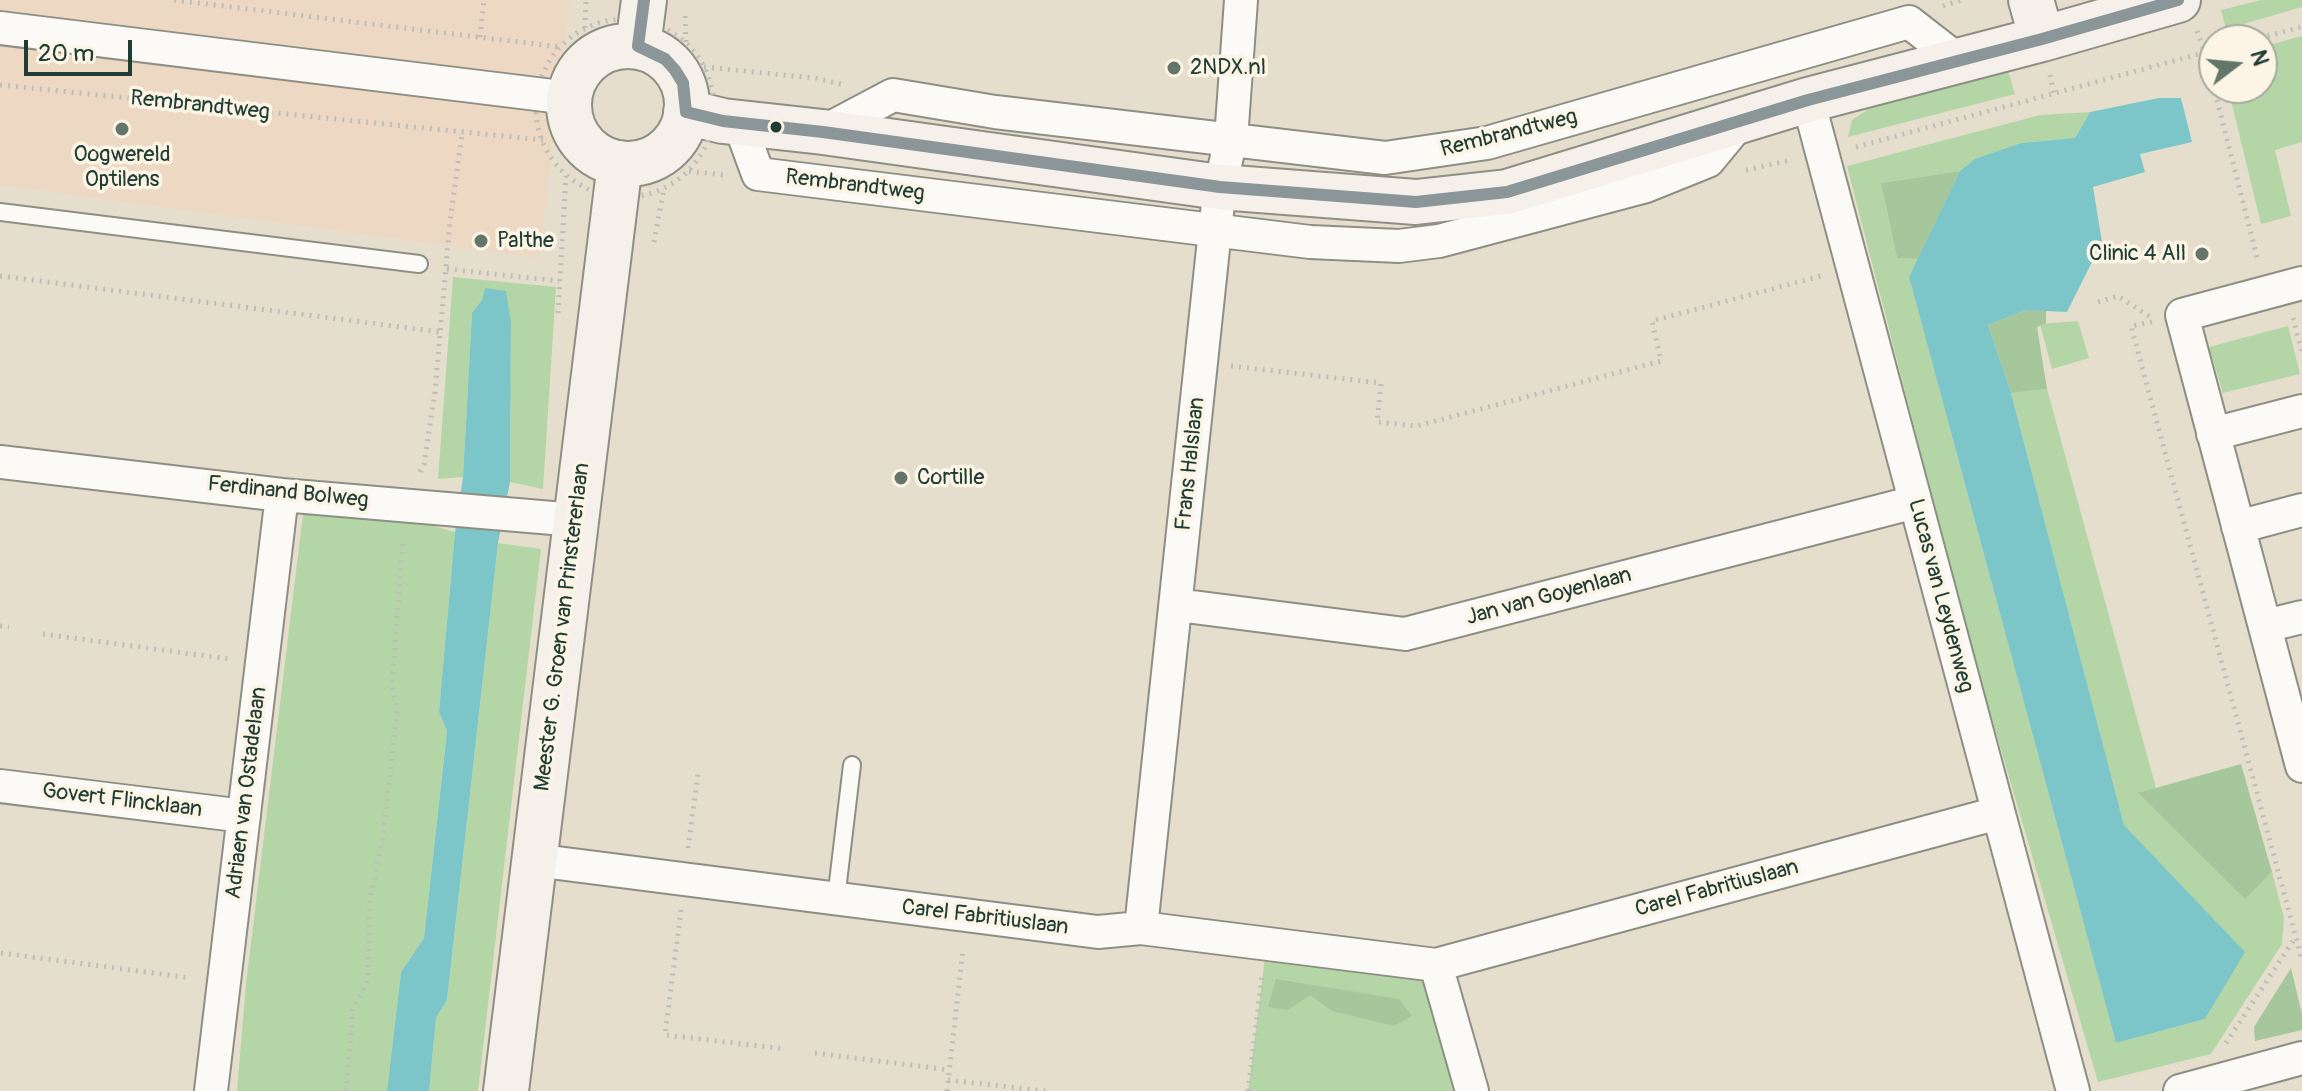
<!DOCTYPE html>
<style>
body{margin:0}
#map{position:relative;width:2302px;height:1091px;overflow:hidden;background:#e6decc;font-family:Pangolin,sans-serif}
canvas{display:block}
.north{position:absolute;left:2198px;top:24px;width:80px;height:80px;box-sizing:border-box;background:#fcf5e5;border:2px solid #a4ab9e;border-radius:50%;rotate:74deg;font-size:22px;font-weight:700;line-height:32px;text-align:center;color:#1f3d34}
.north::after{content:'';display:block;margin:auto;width:28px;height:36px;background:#657569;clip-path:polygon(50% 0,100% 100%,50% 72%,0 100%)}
.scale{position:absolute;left:24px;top:40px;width:108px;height:36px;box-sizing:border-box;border:4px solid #1f3d34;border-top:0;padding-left:10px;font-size:24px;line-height:28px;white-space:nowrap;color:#1f3d34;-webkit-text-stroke:6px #fcf5e5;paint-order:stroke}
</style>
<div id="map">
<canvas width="2302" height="1091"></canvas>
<div class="north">N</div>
<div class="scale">20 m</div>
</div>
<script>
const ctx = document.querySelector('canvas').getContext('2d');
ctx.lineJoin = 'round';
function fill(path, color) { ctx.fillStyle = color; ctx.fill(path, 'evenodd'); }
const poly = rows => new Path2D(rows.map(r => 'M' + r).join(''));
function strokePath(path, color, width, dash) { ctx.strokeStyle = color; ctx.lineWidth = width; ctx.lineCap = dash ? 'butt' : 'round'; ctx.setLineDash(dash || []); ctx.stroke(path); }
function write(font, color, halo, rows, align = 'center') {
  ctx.font = font + ' Pangolin,sans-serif'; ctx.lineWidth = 7; ctx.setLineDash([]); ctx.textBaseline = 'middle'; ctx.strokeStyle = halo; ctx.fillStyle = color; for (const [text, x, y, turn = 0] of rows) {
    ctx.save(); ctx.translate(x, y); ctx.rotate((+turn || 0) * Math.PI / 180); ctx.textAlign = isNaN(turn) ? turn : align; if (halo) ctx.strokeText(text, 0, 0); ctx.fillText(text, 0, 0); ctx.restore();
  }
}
fill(poly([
 [0,0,570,0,539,258,0,185]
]), '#edd8c4');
fill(poly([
 [2261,0,2302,0,2302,7,2226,29,2221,10],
 [2302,36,2302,142,2275,150,2291,216,2261,224,2228,88,2262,88,2262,47],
 [2008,71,2015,94,1848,137,1852,120,1870,108],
 [2090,112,2075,138,2021,143,1977,159,1960,171,1881,183,1897,258,1918,259,1909,277,2116,1043,2205,1019,2244,952,2124,825,2011,393,2047,389,2156,788,2139,794,2245,898,2272,872,2284,918,2282,944,2211,1054,2098,1082,1968,636,1847,166,2040,115],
 [453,277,556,287,543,489,510,482,511,322,485,288,482,300,472,314,463,477,438,479],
 [2078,321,2089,358,2052,369,2040,324],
 [2288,326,2300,374,2223,393,2209,347],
 [303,514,426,524,455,532,439,712,447,730,424,938,401,972,387,1091,237,1091,246,984],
 [498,543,541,549,478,1091,429,1091,436,1018,447,1000],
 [1267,942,1436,965,1472,1091,1248,1091]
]), '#b4d6a6');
fill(poly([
 [1960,171,1918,259,1897,258,1881,183],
 [2026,310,2046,310,2046,323,2037,327,2047,389,2011,393,1988,325],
 [2241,764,2272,872,2245,899,2138,793],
 [2291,968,2302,1014,2302,1030,2255,1041,2254,1027],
 [1276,979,1399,999,1412,1016,1394,1026,1332,1011,1310,995,1288,1010,1268,1007]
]), '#a6c69c');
fill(poly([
 [2159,98,2181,98,2192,142,2140,154,2145,172,2093,187,2102,242,2067,312,2026,310,1988,325,2011,393,2124,825,2245,952,2205,1019,2116,1043,1909,277,1960,171,1975,159,2021,143,2075,138,2090,112],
 [485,288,506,291,511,322,510,482,498,543,447,1000,436,1018,429,1091,387,1091,401,972,424,938,447,731,439,712,455,532,463,477,472,313,482,300]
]), '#7cc6c9');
const lane = poly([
 [0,212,419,264],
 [836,899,852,765]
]);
const street = poly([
 [0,28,569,98],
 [1808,100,2073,1091],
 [739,122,758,174,1310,242,1399,246,1439,241,1646,186,1708,161,1741,121],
 [823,132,893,95,995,112,1385,158,1487,143,1909,22,1959,61],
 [2302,283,2182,315,2302,766],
 [2213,434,2302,411],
 [0,462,282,495,576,520],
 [2238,527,2302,510],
 [1177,605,1405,634,1915,502],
 [2265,626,2302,617],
 [0,786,244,816],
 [534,860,1098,932,1141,928,1436,965,1998,813],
 [1141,928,1215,230,1220,187,1231,139,1241,0],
 [1436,965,1472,1091],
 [211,1091,282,495],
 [2180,1091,2302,1058]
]);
const secondary = poly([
 [2031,0,2042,39],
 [638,46,644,0],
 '569 105a59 59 0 1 1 118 0a59 59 0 1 1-118 0Z',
 [686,112,723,121,823,132,1220,187,1416,202,1507,192,1808,100,2042,39,2178,0],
 [506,1091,620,163]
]);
strokePath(lane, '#8e8f84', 20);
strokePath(street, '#8e8f84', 36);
strokePath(secondary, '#8e8f84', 48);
strokePath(poly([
 [174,0,560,47],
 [1943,6,1962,0],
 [685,16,686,42],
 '536 108a89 89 0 1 1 178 0a89 89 0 1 1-178 0Z',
 [585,28,586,0],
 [2197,31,2205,53,2258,261],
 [480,37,484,0],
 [2252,40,2302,27],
 [704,67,814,78,841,84],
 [2050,75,2054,94],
 [0,85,543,140],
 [1856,147,2214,50],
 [1746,170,1791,160],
 [689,171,723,175],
 [654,242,664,188],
 [447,269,559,281],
 [0,276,441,332],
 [2098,302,2118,296,2150,317],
 [558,313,566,176],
 [2293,318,2302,352],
 [2152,322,2131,326,2302,960],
 [1231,366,1381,383,1377,422,1417,426,1661,361,1652,321,1821,276],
 [420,472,424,464,435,392,450,221,462,134],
 [0,626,9,627],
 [43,634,229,659],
 [688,848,698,774],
 [681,910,665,1035,786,1049],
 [1,953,191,978],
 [2226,1043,2295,938],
 [815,1053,949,1070],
 [948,1080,1046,1091],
 [346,1091,353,1008,368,981,370,901,383,837,397,711,392,685,403,539],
 [947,1091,963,949],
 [1248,1091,1262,977]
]), '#bcbeb9', 5, [2, 6]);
strokePath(lane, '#fbfaf7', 16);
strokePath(street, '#fbfaf7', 32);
strokePath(secondary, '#f5f1ea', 44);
strokePath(poly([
 [644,0,638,46,665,59,675,70,683,83,686,112,723,121,823,132,1220,187,1416,202,1507,192,1808,100,2042,39,2178,0]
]), '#8b9698', 12);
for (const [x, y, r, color] of [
 [1174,68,8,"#657569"],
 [776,127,7,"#1f3d34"],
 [122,129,8,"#657569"],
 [481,241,8,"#657569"],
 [2202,254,8,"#657569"],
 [901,478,8,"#657569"]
]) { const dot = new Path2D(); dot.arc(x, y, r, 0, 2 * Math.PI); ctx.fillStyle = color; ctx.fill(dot); strokePath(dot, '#fcf5e5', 3); }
write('22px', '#1f3d34', '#fcf5e5', [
 ["2NDX.nl",1190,68],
 ["Oogwereld",122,155,"center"],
 ["Optilens",122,180,"center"],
 ["Palthe",497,241],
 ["Clinic 4 All",2186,254,"right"],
 ["Cortille",917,478]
], 'left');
write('22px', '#1f3d34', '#fcf5e5', [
 ["Rembrandtweg",200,106,6],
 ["Rembrandtweg",1509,134,-14],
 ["Rembrandtweg",855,186,7],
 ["Frans Halslaan",1191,464,-84],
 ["Ferdinand Bolweg",288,493,6],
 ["Lucas van Leydenweg",1940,596,75],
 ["Jan van Goyenlaan",1549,597,-15],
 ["Meester G. Groen van Prinstererlaan",563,627,-83],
 ["Adriaen van Ostadelaan",247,793,-83],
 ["Govert Flincklaan",122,801,7],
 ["Carel Fabritiuslaan",1717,889,-15],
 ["Carel Fabritiuslaan",985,918,7]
]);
</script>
